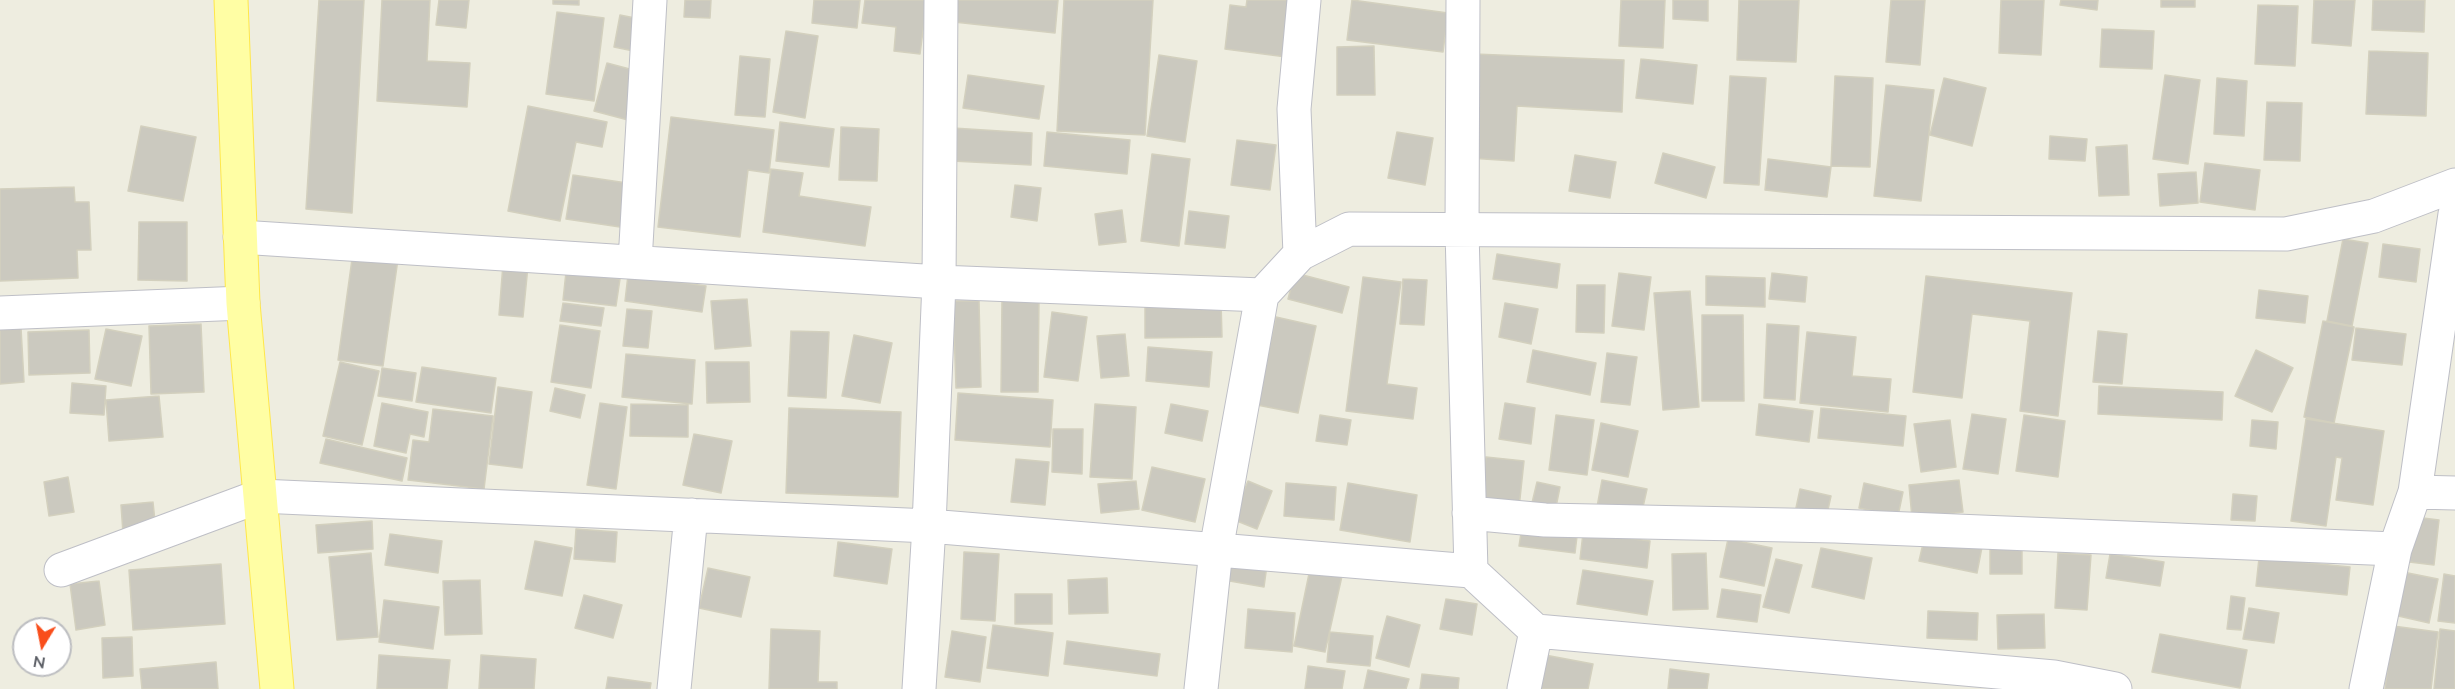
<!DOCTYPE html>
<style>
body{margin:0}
#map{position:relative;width:2455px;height:689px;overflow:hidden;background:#eeede0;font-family:Mulish,sans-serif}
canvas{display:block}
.north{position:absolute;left:12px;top:617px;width:60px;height:60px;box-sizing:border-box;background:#fff;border:2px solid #bdbec1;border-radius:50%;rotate:190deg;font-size:16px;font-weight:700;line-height:24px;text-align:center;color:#595c63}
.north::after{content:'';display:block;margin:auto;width:21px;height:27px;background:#f94e1b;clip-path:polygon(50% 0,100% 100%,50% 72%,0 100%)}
</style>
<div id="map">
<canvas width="2455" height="689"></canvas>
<div class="north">N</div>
</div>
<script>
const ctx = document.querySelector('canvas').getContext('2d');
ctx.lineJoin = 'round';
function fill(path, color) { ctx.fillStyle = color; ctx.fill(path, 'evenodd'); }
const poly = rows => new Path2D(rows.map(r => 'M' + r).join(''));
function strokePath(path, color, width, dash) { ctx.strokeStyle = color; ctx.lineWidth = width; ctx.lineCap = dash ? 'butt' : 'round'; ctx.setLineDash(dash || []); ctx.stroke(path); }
const building = poly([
 [319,0,364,0,352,213,306,209,319,0],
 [382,0,430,0,427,61,470,63,467,107,377,101,382,0],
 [439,0,469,0,466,28,436,25,439,0],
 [553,0,579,0,579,5,553,4,553,0],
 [685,0,711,0,710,18,684,17,685,0],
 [814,0,860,0,857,28,812,23,814,0],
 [865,0,927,0,920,54,894,51,896,27,862,23,865,0],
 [957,0,1058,0,1055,33,954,22,957,0],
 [1064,0,1153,0,1145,135,1057,131,1064,0],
 [1247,0,1301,0,1294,58,1225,49,1230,5,1246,7,1247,0],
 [1352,0,1448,13,1443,52,1347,40,1352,0],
 [1621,0,1665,0,1663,48,1619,46,1621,0],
 [1673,0,1708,0,1708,21,1673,19,1673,0],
 [1739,0,1799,0,1796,62,1737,60,1739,0],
 [1891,0,1925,0,1920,65,1886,62,1891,0],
 [2001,0,2044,0,2041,55,1999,53,2001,0],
 [2061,0,2098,0,2097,10,2060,5,2061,0],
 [2161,0,2195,0,2195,7,2161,7,2161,0],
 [2314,0,2355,0,2351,46,2312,43,2314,0],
 [2373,0,2425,0,2424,32,2372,30,2373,0],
 [2258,5,2298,6,2295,66,2255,64,2258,5],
 [557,12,604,18,594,101,546,94,557,12],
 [620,15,650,21,643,53,614,47,620,15],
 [2102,29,2154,31,2152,69,2100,67,2102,29],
 [786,31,818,36,805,118,773,112,786,31],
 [1374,46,1375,95,1337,95,1337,47,1374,46],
 [2369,51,2428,53,2426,116,2366,114,2369,51],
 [1474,54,1624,60,1622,112,1517,106,1514,161,1469,158,1474,54],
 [1159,55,1197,61,1185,142,1147,136,1159,55],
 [740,56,770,59,765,117,735,115,740,56],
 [1641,59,1697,65,1693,104,1636,98,1641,59],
 [607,63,641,72,628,120,594,111,607,63],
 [968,75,1044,86,1039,119,963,108,968,75],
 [2165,75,2200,80,2188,164,2153,159,2165,75],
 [1730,76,1766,78,1759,185,1724,183,1730,76],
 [1835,76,1873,78,1870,167,1831,166,1835,76],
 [1944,78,1986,88,1972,146,1930,135,1944,78],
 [2217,78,2247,81,2244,136,2214,134,2217,78],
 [1886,85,1934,90,1921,201,1874,196,1886,85],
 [2267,102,2302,103,2300,161,2264,160,2267,102],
 [528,106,607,122,602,147,576,142,560,221,508,211,528,106],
 [671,117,774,130,769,173,748,170,740,237,658,227,671,117],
 [780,122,834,129,829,167,776,161,780,122],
 [141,126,196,137,183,201,128,191,141,126],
 [841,127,879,129,877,181,839,180,841,127],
 [953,128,1032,133,1031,165,952,161,953,128],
 [1047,132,1130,140,1127,174,1044,166,1047,132],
 [1397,132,1433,138,1425,185,1388,178,1397,132],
 [2050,136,2087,139,2085,161,2049,159,2050,136],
 [1237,140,1276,145,1270,190,1231,185,1237,140],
 [2127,145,2129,195,2099,196,2096,147,2127,145],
 [1663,153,1715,167,1706,198,1655,183,1663,153],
 [1152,154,1190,159,1179,246,1141,241,1152,154],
 [1575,155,1616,162,1610,198,1569,191,1575,155],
 [1768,159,1831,167,1827,197,1765,190,1768,159],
 [2205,163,2260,170,2255,210,2200,202,2205,163],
 [771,169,803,173,799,196,871,207,865,246,763,232,771,169],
 [2196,172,2198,203,2160,206,2158,174,2196,172],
 [573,175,627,183,620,227,566,219,573,175],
 [1015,185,1041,188,1037,221,1011,217,1015,185],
 [74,187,75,202,89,202,91,250,77,250,78,278,0,281,0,189,74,187],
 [1122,210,1126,242,1099,245,1095,214,1122,210],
 [1189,211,1229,216,1225,248,1185,244,1189,211],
 [139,222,187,222,187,281,138,280,139,222],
 [2343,239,2368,243,2352,326,2327,321,2343,239],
 [2383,244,2420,249,2416,282,2379,277,2383,244],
 [353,252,398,259,383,366,338,360,353,252],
 [1497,254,1560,264,1557,288,1493,279,1497,254],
 [503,264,528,266,523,317,499,315,503,264],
 [566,272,620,279,616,306,563,300,566,272],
 [1295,273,1349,287,1342,313,1288,299,1295,273],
 [1619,273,1651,277,1644,330,1612,326,1619,273],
 [1772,273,1807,277,1805,302,1769,299,1772,273],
 [628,275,706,286,702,312,625,301,628,275],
 [1706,276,1765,278,1765,307,1706,305,1706,276],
 [1926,276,2072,293,2058,416,2020,411,2030,321,1972,314,1962,398,1913,392,1926,276],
 [1363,277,1401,282,1387,384,1417,388,1413,419,1346,411,1363,277],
 [1403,279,1427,280,1424,325,1400,324,1403,279],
 [1577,285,1605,285,1604,333,1576,332,1577,285],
 [2259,290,2308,296,2305,323,2256,318,2259,290],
 [1690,291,1699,407,1663,410,1654,293,1690,291],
 [1002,298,1039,298,1038,392,1001,392,1002,298],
 [747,299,751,346,715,349,711,301,747,299],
 [953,301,979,301,981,387,956,388,953,301],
 [1221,301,1222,337,1145,338,1145,302,1221,301],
 [563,303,604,308,601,326,560,321,563,303],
 [1505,303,1538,309,1531,344,1499,337,1505,303],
 [627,309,652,311,648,348,623,346,627,309],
 [1052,312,1087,317,1078,381,1044,377,1052,312],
 [1702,315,1743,315,1744,401,1702,401,1702,315],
 [1276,317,1316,326,1298,413,1257,405,1276,317],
 [2323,321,2354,327,2334,423,2304,417,2323,321],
 [201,324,204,392,151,394,149,326,201,324],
 [1767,324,1799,326,1795,400,1764,398,1767,324],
 [560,325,600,331,591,388,551,382,560,325],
 [21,328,24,382,0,384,0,330,21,328],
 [2356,328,2406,334,2402,365,2352,360,2356,328],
 [106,329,142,336,131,386,95,379,106,329],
 [89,330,90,373,29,375,28,332,89,330],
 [791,331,829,332,826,398,788,396,791,331],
 [2098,331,2127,334,2122,384,2093,382,2098,331],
 [1807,332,1856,337,1852,376,1891,379,1888,412,1800,403,1807,332],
 [1125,334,1129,376,1101,378,1097,336,1125,334],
 [854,335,892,343,880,403,842,396,854,335],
 [1148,347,1212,352,1209,387,1146,381,1148,347],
 [1533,350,1596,363,1590,395,1527,382,1533,350],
 [2256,350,2293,368,2272,412,2235,396,2256,350],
 [1607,353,1637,357,1630,405,1601,402,1607,353],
 [626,354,695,360,692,404,622,397,626,354],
 [340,362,379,371,362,445,323,436,340,362],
 [706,362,749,362,750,402,707,403,706,362],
 [422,367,496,378,491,413,416,402,422,367],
 [382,368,416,373,412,401,378,396,382,368],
 [72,383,106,386,104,415,70,413,72,383],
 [2099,386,2223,392,2222,420,2098,414,2099,386],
 [498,387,532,392,522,468,489,464,498,387],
 [555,388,585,395,580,418,550,411,555,388],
 [958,393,1053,400,1050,447,955,440,958,393],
 [159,396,163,437,109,441,106,400,159,396],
 [382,403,428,412,424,437,410,434,406,453,374,446,382,403],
 [600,403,627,407,616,489,587,485,600,403],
 [1505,403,1535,408,1531,444,1499,439,1505,403],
 [631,404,688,405,688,437,630,436,631,404],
 [1095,404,1136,407,1132,479,1090,477,1095,404],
 [1171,404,1208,411,1202,441,1165,433,1171,404],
 [1759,404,1813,411,1809,442,1756,435,1759,404],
 [789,408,901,412,898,497,786,493,789,408],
 [1821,408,1906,416,1903,446,1818,438,1821,408],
 [433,409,493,416,484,489,408,480,413,440,429,442,433,409],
 [1972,414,2006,419,1998,474,1963,469,1972,414],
 [1320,415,1351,420,1347,445,1316,441,1320,415],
 [1556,415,1594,420,1587,475,1549,470,1556,415],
 [2024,415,2065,421,2058,477,2016,471,2024,415],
 [2306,419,2384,431,2373,505,2336,500,2342,458,2336,457,2326,526,2291,521,2306,419],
 [1950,420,1956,467,1921,472,1914,424,1950,420],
 [2252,420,2278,422,2276,449,2250,446,2252,420],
 [1601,423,1638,431,1628,477,1592,470,1601,423],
 [1053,429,1083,429,1082,474,1052,472,1053,429],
 [694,434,732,441,721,493,683,485,694,434],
 [326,439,407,458,402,481,320,463,326,439],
 [1486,457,1524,461,1519,508,1481,504,1486,457],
 [1016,459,1049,462,1045,505,1011,502,1016,459],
 [1152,467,1205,479,1195,522,1142,510,1152,467],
 [68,477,74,512,49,516,44,482,68,477],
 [1602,480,1647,489,1641,516,1597,507,1602,480],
 [1959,480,1963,512,1912,518,1909,485,1959,480],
 [1136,481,1139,509,1101,513,1098,484,1136,481],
 [1248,481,1272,491,1257,529,1232,519,1248,481],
 [1537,482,1560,487,1555,512,1531,507,1537,482],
 [1286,483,1336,487,1334,520,1284,516,1286,483],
 [1348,483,1417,495,1410,542,1340,530,1348,483],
 [1864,483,1903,492,1898,516,1859,508,1864,483],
 [1800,489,1831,496,1827,514,1796,508,1800,489],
 [2233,494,2257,496,2255,521,2231,520,2233,494],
 [153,502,156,531,123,533,121,505,153,502],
 [2407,516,2439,520,2434,565,2401,561,2407,516],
 [1523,520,1578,528,1575,553,1519,546,1523,520],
 [372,521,373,549,318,553,316,525,372,521],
 [576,529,617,532,615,562,574,559,576,529],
 [1583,533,1650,541,1647,568,1580,559,1583,533],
 [390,534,442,541,438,573,385,565,390,534],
 [1925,535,1982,547,1977,573,1919,561,1925,535],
 [1728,539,1772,548,1764,586,1720,577,1728,539],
 [535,541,572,548,562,596,525,589,535,541],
 [838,542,892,549,887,584,834,576,838,542],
 [1821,548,1872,558,1864,599,1812,587,1821,548],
 [1990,548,2022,548,2022,574,1990,574,1990,548],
 [964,552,999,554,995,621,961,619,964,552],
 [371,553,378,637,337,640,329,557,371,553],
 [1706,553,1708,609,1673,610,1672,554,1706,553],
 [2058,553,2091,555,2087,610,2055,608,2058,553],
 [2110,554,2164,562,2160,586,2106,578,2110,554],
 [2259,558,2350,567,2347,595,2256,586,2259,558],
 [1227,559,1267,565,1264,587,1224,580,1227,559],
 [1776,559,1802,565,1789,613,1763,607,1776,559],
 [221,564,225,624,133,630,129,570,221,564],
 [708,568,750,577,741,617,699,608,708,568],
 [1310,569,1342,576,1325,652,1294,646,1310,569],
 [1583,570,1653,581,1647,615,1577,604,1583,570],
 [2403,572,2438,579,2429,623,2394,615,2403,572],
 [2444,574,2455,576,2455,623,2438,621,2444,574],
 [1107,578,1108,613,1069,614,1068,580,1107,578],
 [480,580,482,634,445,635,443,581,480,580],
 [99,581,105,625,76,630,70,584,99,581],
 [1722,589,1761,595,1757,622,1717,617,1722,589],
 [1015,594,1052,594,1052,624,1015,624,1015,594],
 [584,595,622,605,613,638,575,628,584,595],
 [2231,596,2245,598,2241,630,2227,629,2231,596],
 [1446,599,1477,604,1472,635,1440,629,1446,599],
 [384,600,439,607,433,649,379,642,384,600],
 [2249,608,2279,613,2274,643,2243,639,2249,608],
 [1248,609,1295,613,1292,652,1245,648,1248,609],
 [1928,611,1978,613,1977,640,1927,638,1928,611],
 [2044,614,2045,648,1998,649,1997,615,2044,614],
 [1387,616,1420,625,1409,667,1376,658,1387,616],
 [993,625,1053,633,1048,676,987,668,993,625],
 [2393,626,2438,632,2431,689,2385,689,2393,626],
 [771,629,820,631,818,682,837,682,837,689,769,689,771,629],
 [2440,629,2455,631,2455,689,2434,689,2440,629],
 [952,631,986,637,980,682,945,677,952,631],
 [1330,632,1373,636,1370,666,1327,662,1330,632],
 [2160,634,2247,650,2240,688,2152,672,2160,634],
 [132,637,133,676,103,678,102,638,132,637],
 [1067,641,1160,654,1157,676,1064,664,1067,641],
 [379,655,450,660,447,689,377,689,379,655],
 [481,655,536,659,534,689,479,689,481,655],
 [1545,655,1593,664,1588,689,1538,689,1545,655],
 [216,662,218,689,142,689,140,669,216,662],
 [1308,666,1345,671,1342,689,1305,689,1308,666],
 [1670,669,1709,674,1707,689,1668,689,1670,669],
 [1368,670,1409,679,1406,689,1364,689,1368,670],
 [1422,674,1459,678,1458,689,1420,689,1422,674],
 [608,677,651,683,650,689,606,689,608,677]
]);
fill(building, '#cbc9bf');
strokePath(building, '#d3d0be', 1.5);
const minor = poly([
 [1463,0,1462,231,1471,571,1536,631,2054,677,2115,689],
 [240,237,939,282,1262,295],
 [1300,254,1294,109,1304,0],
 [635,262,650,0],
 [0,313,243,303],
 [2415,492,2455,493],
 [1469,513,1545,520,1835,526,2395,549],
 [61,570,260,496,929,526,1471,571],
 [674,689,691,515],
 [919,689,929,526,939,282,941,0],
 [1201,689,1216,550,1262,295,1300,254,1349,229,2286,234,2374,216,2455,185],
 [1524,689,1536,631],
 [2366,689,2395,549,2415,492,2455,214]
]);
const major = poly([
 [231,0,243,303,277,689]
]);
strokePath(minor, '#bebfc6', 35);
strokePath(major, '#ffe749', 35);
strokePath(minor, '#fff', 33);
strokePath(major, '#fffea4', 33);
</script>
